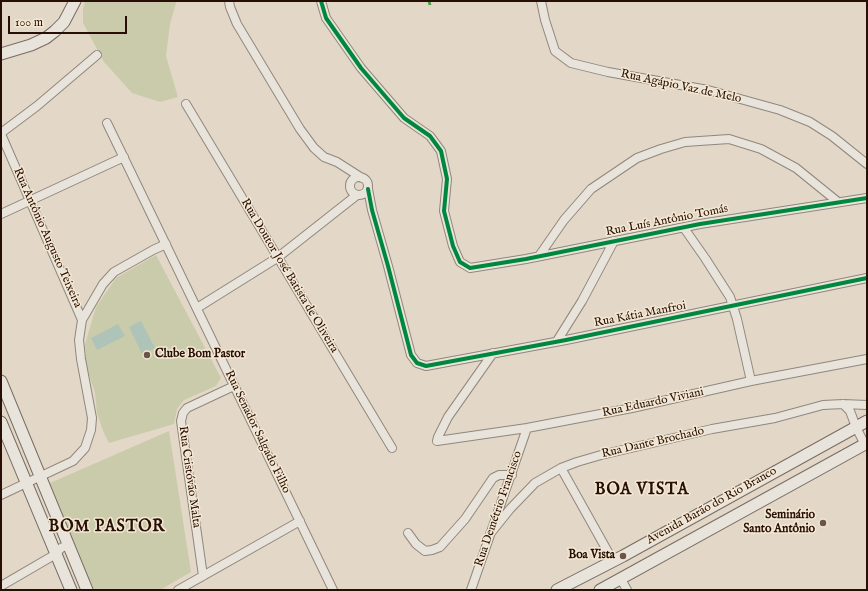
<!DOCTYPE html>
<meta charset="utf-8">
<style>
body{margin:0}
#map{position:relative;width:868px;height:591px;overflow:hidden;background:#e3d8c7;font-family:"IM FELL English",serif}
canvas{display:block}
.frame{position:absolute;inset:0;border:2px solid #270f06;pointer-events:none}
.scale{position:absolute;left:8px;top:16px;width:119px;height:18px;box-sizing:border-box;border:2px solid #270f06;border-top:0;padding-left:5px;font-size:12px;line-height:14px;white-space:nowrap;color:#270f06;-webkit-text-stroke:3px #f4e8d3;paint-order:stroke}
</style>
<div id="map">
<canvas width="868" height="591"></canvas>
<div class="frame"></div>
<div class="scale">100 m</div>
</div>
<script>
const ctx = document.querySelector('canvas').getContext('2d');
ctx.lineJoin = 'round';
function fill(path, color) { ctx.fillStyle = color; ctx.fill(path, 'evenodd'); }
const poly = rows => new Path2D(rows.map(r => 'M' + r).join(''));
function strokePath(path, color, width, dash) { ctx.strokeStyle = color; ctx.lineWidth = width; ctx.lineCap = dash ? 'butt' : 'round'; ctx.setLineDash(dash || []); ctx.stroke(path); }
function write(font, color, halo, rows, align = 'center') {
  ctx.font = font + ' "IM FELL English",serif'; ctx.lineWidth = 3; ctx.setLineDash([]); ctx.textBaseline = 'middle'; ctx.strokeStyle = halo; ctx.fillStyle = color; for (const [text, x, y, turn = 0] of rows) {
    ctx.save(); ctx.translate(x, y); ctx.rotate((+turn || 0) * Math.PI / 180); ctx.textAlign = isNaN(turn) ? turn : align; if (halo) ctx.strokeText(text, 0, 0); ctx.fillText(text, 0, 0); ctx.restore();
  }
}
fill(poly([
 [85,1,176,1,176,3,170,24,166,56,178,97,160,102,132,93,104,62,83,23,83,9],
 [156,255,221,378,216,386,184,400,177,409,174,424,109,443,103,431,97,413,95,393,86,366,85,344,96,307,116,278],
 [169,431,191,572,160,590,94,590,50,483]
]), '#cacbaa');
fill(poly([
 [141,321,155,348,142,354,129,327],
 [118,324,125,336,97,350,91,338]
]), '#afc4b8');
const street = poly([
 [229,1,230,7,237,24,300,129,314,148,324,157,337,162,362,178],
 [321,1,326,18,361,68,404,118,430,136,441,151,447,179,444,211,453,246,460,262,470,268,526,259,700,224,867,198],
 [541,1,545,20,555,51,571,63,608,72,708,90,780,110,810,122,832,136,867,164],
 [186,104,392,448],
 [107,123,333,590],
 [1,133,37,106,97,55],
 [1,134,82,320],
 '350 186a9 9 0 1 1 18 0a9 9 0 1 1-18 0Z',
 [368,189,372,210,388,266,411,355,417,363,426,366,566,340,867,278],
 [1,214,124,157],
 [684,228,705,258,730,297,737,319,751,381],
 [539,256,564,220,591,189,637,158,661,149,685,142,729,139,761,149,796,168,838,202],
 [197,308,277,258,357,195],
 [557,341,582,301,614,241],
 [493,353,448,417,438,437,437,441,527,428,632,408,751,381,867,359],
 [843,404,850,411,856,427,865,445],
 [561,468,613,561],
 [1,495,73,461,85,448,91,430,92,418,81,359,79,340,82,320,103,284,114,272,153,250,166,244],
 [408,533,416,544,425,551,432,550,440,547,465,519,493,478,499,475,512,475],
 [490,534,510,509,535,483,561,468,577,462,601,455,712,429,775,418,823,405,843,404,867,405],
 [203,576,181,421,183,413,187,408,234,386],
 [621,579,627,590],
 [1,586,56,554,61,548,68,545],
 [178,590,300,521],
 [471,590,527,428]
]);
const secondary = poly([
 [1,54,31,45,46,38,55,31,64,22,75,1],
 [1,381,87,590],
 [1,422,71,590],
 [557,590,623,556,867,421],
 [600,590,867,443]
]);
strokePath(street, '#90877d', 10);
strokePath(secondary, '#766c63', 13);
strokePath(street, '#e8e3db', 8);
strokePath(secondary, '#e8e3db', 11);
strokePath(poly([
 [429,1,430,5]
]), '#51a03d', 3, [6, 3]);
strokePath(poly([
 [321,1,326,18,361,68,404,118,430,136,441,151,447,179,444,211,453,246,460,262,470,268,526,259,700,224,867,198],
 [368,189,372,210,388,266,411,355,417,363,426,366,566,340,867,278]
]), '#00873e', 4);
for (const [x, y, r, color] of [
 [147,355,4,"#69554a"],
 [823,523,4,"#69554a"],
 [623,556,4,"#69554a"]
]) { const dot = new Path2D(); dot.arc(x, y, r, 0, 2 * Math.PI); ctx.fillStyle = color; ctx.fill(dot); strokePath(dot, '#f4e8d3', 1.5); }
write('12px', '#270f06', '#f4e8d3', [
 ["Rua Agápio Vaz de Melo",681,87,12],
 ["Rua Luís Antônio Tomás",667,221,-11],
 ["Rua Antônio Augusto Teixeira",47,238,66],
 ["Rua Doutor José Batista de Oliveira",289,276,59],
 ["Rua Kátia Manfroi",640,315,-11],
 ["Rua Eduardo Viviani",653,403,-12],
 ["Rua Senador Salgado Filho",257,432,64],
 ["Rua Dante Brochado",653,443,-13],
 ["Rua Cristóvão Malta",189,477,82],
 ["Avenida Barão do Rio Branco",712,506,-29],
 ["Rua Demétrio Francisco",499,509,-71]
]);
write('bold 12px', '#270f06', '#f4e8d3', [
 ["Clube Bom Pastor",155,355,"left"],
 ["Seminário",815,516],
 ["Santo Antônio",815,530],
 ["Boa Vista",615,556]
], 'right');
ctx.letterSpacing = '1px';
write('bold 16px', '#270f06', '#f4e8d3', [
 ["BOA VISTA",642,491],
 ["BOM PASTOR",107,528]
]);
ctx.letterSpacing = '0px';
</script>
